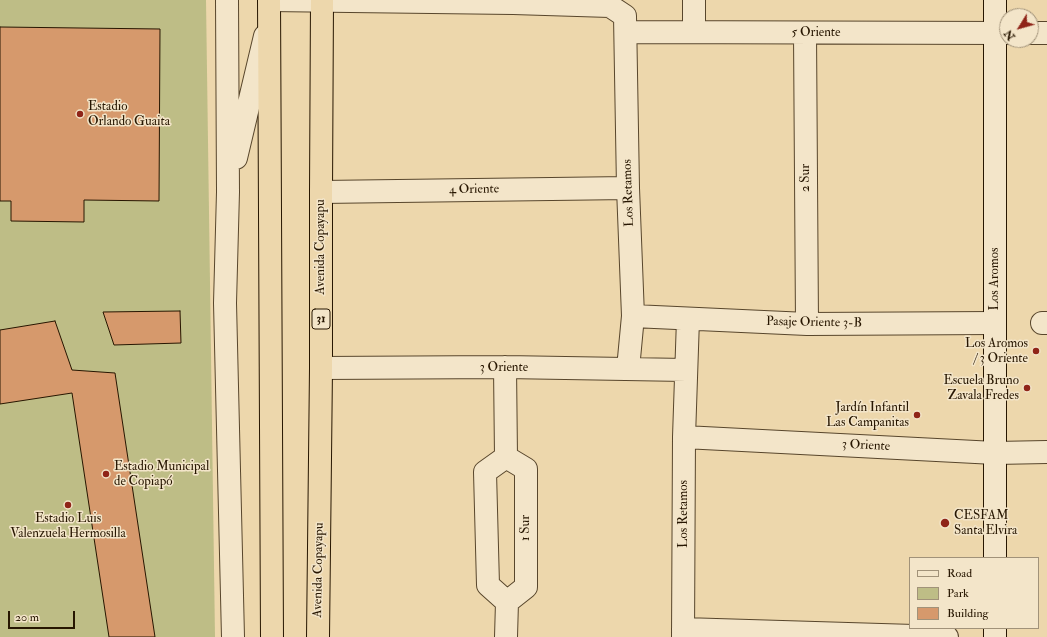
<!DOCTYPE html>
<meta charset="utf-8">
<style>
body{margin:0}
#map{position:relative;width:1047px;height:637px;overflow:hidden;background:#edd7ac;font-family:"IM FELL Double Pica",serif}
canvas{display:block}
.legend{position:absolute;left:909px;top:557px;width:130px;height:72px;box-sizing:border-box;background:#f3e5c9;border:1px solid #a19279;margin:0;padding:5px 7px;list-style:none;font-size:12px;color:#271601}
.legend li{display:flex;align-items:center;gap:8px;height:20px}
.legend b{width:20px;border:1px solid #a19279}
.north{position:absolute;left:999px;top:8px;width:40px;height:40px;box-sizing:border-box;background:#f3e5c9;border:1px solid #a19279;border-radius:50%;rotate:233deg;font-size:11px;font-weight:700;line-height:16px;text-align:center;color:#271601}
.north::after{content:'';display:block;margin:auto;width:14px;height:18px;background:#8f2418;clip-path:polygon(50% 0,100% 100%,50% 72%,0 100%)}
.scale{position:absolute;left:8px;top:611px;width:67px;height:18px;box-sizing:border-box;border:2px solid #271601;border-top:0;padding-left:5px;font-size:12px;line-height:14px;white-space:nowrap;color:#271601;-webkit-text-stroke:3px #f3e5c9;paint-order:stroke}
</style>
<div id="map">
<canvas width="1047" height="637"></canvas>
<ul class="legend">
<li><b style="height:5px;background:#f3e5c9"></b>Road</li>
<li><b style="height:11px;background:#bebd86"></b>Park</li>
<li><b style="height:11px;background:#d6996c"></b>Building</li>
</ul>
<div class="north">N</div>
<div class="scale">20 m</div>
</div>
<script>
const ctx = document.querySelector('canvas').getContext('2d');
ctx.lineJoin = 'round';
function fill(path, color) { ctx.fillStyle = color; ctx.fill(path, 'evenodd'); }
const poly = rows => new Path2D(rows.map(r => 'M' + r).join(''));
function strokePath(path, color, width, dash) { ctx.strokeStyle = color; ctx.lineWidth = width; ctx.lineCap = dash ? 'butt' : 'round'; ctx.setLineDash(dash || []); ctx.stroke(path); }
function write(font, color, halo, rows, align = 'center') {
  ctx.font = font + ' "IM FELL Double Pica",serif'; ctx.lineWidth = 3; ctx.setLineDash([]); ctx.textBaseline = 'middle'; ctx.strokeStyle = halo; ctx.fillStyle = color; for (const [text, x, y, turn = 0] of rows) {
    ctx.save(); ctx.translate(x, y); ctx.rotate((+turn || 0) * Math.PI / 180); ctx.textAlign = isNaN(turn) ? turn : align; if (halo) ctx.strokeText(text, 0, 0); ctx.fillText(text, 0, 0); ctx.restore();
  }
}
fill(poly([
 [0,0,206,0,215,637,0,637]
]), '#bebd86');
const building = poly([
 [0,27,160,29,159,201,84,200,84,222,11,221,11,201,0,201,0,27],
 [180,311,181,343,114,345,103,312,180,311],
 [55,321,72,370,115,373,155,637,109,637,72,393,0,404,0,330,55,321]
]);
fill(building, '#d6996c');
strokePath(building, '#271601', 1);
const street = poly([
 [227,0,228,192,225,303,233,637],
 [269,0,513,3,610,6,625,16,628,188,633,316,628,369],
 [694,0,694,32],
 [626,32,1007,33],
 [805,33,807,324],
 [1031,33,1047,33],
 [236,158,265,36],
 [321,192,628,188],
 [633,316,807,324,995,323],
 [1042,323,1047,323],
 [505,367,506,457],
 [321,368,505,367,686,370],
 [684,437,995,453,1047,452],
 [506,457,526,469,526,587,507,602,488,585,485,472,506,457],
 [683,629,947,637],
 [506,637,507,602],
 [683,637,684,437,688,319]
]);
const secondary = poly([
 [995,558,995,0],
 [995,637,995,628]
]);
const highway = poly([
 [269,0,272,637],
 [318,637,321,368,321,192,322,0]
]);
strokePath(street, '#58462c', 24);
strokePath(secondary, '#271601', 24);
strokePath(highway, '#271601', 24);
strokePath(street, '#f3e5c9', 22);
strokePath(secondary, '#f3e5c9', 22);
strokePath(highway, '#edd7ac', 22);
for (const [x, y, r, color] of [
 [80,114,4,"#8f2418"],
 [1036,351,4,"#8f2418"],
 [1027,388,4,"#8f2418"],
 [917,415,4,"#8f2418"],
 [106,474,4,"#8f2418"],
 [68,505,4,"#8f2418"],
 [945,523,5,"#8f2418"]
]) { const dot = new Path2D(); dot.arc(x, y, r, 0, 2 * Math.PI); ctx.fillStyle = color; ctx.fill(dot); strokePath(dot, '#f3e5c9', 1.5); }
for (const [x, y, w] of [
 [321,319,18]
]) { const box = new Path2D(); box.roundRect(x - w / 2, y - 10, w, 20, 3); ctx.fillStyle = '#f3e5c9'; ctx.fill(box); strokePath(box, '#271601', 1); }
write('bold 12px', '#271601', null, [
 ["31",321,319]
]);
write('13px', '#271601', '#f3e5c9', [
 ["5 Oriente",816,33],
 ["2 Sur",806,178,-90],
 ["4 Oriente",474,190,-1],
 ["Los Retamos",629,193,-92],
 ["Avenida Copayapu",321,247,-90],
 ["Los Aromos",995,279,-90],
 ["Pasaje Oriente 3-B",814,323,1],
 ["3 Oriente",504,368],
 ["3 Oriente",866,446,3],
 ["Los Retamos",684,514,-90],
 ["1 Sur",526,528,-90],
 ["Avenida Copayapu",319,570,-89]
]);
write('13px', '#271601', '#f3e5c9', [
 ["Estadio",88,107],
 ["Orlando Guaita",88,122],
 ["Los Aromos",1028,344,"right"],
 ["/ 3 Oriente",1028,359,"right"],
 ["Escuela Bruno",1019,381,"right"],
 ["Zavala Fredes",1019,396,"right"],
 ["Jardín Infantil",909,408,"right"],
 ["Las Campanitas",909,423,"right"],
 ["Estadio Municipal",114,467],
 ["de Copiapó",114,482],
 ["CESFAM",954,516],
 ["Santa Elvira",954,531],
 ["Estadio Luis",68,519,"center"],
 ["Valenzuela Hermosilla",68,534,"center"]
], 'left');
</script>
